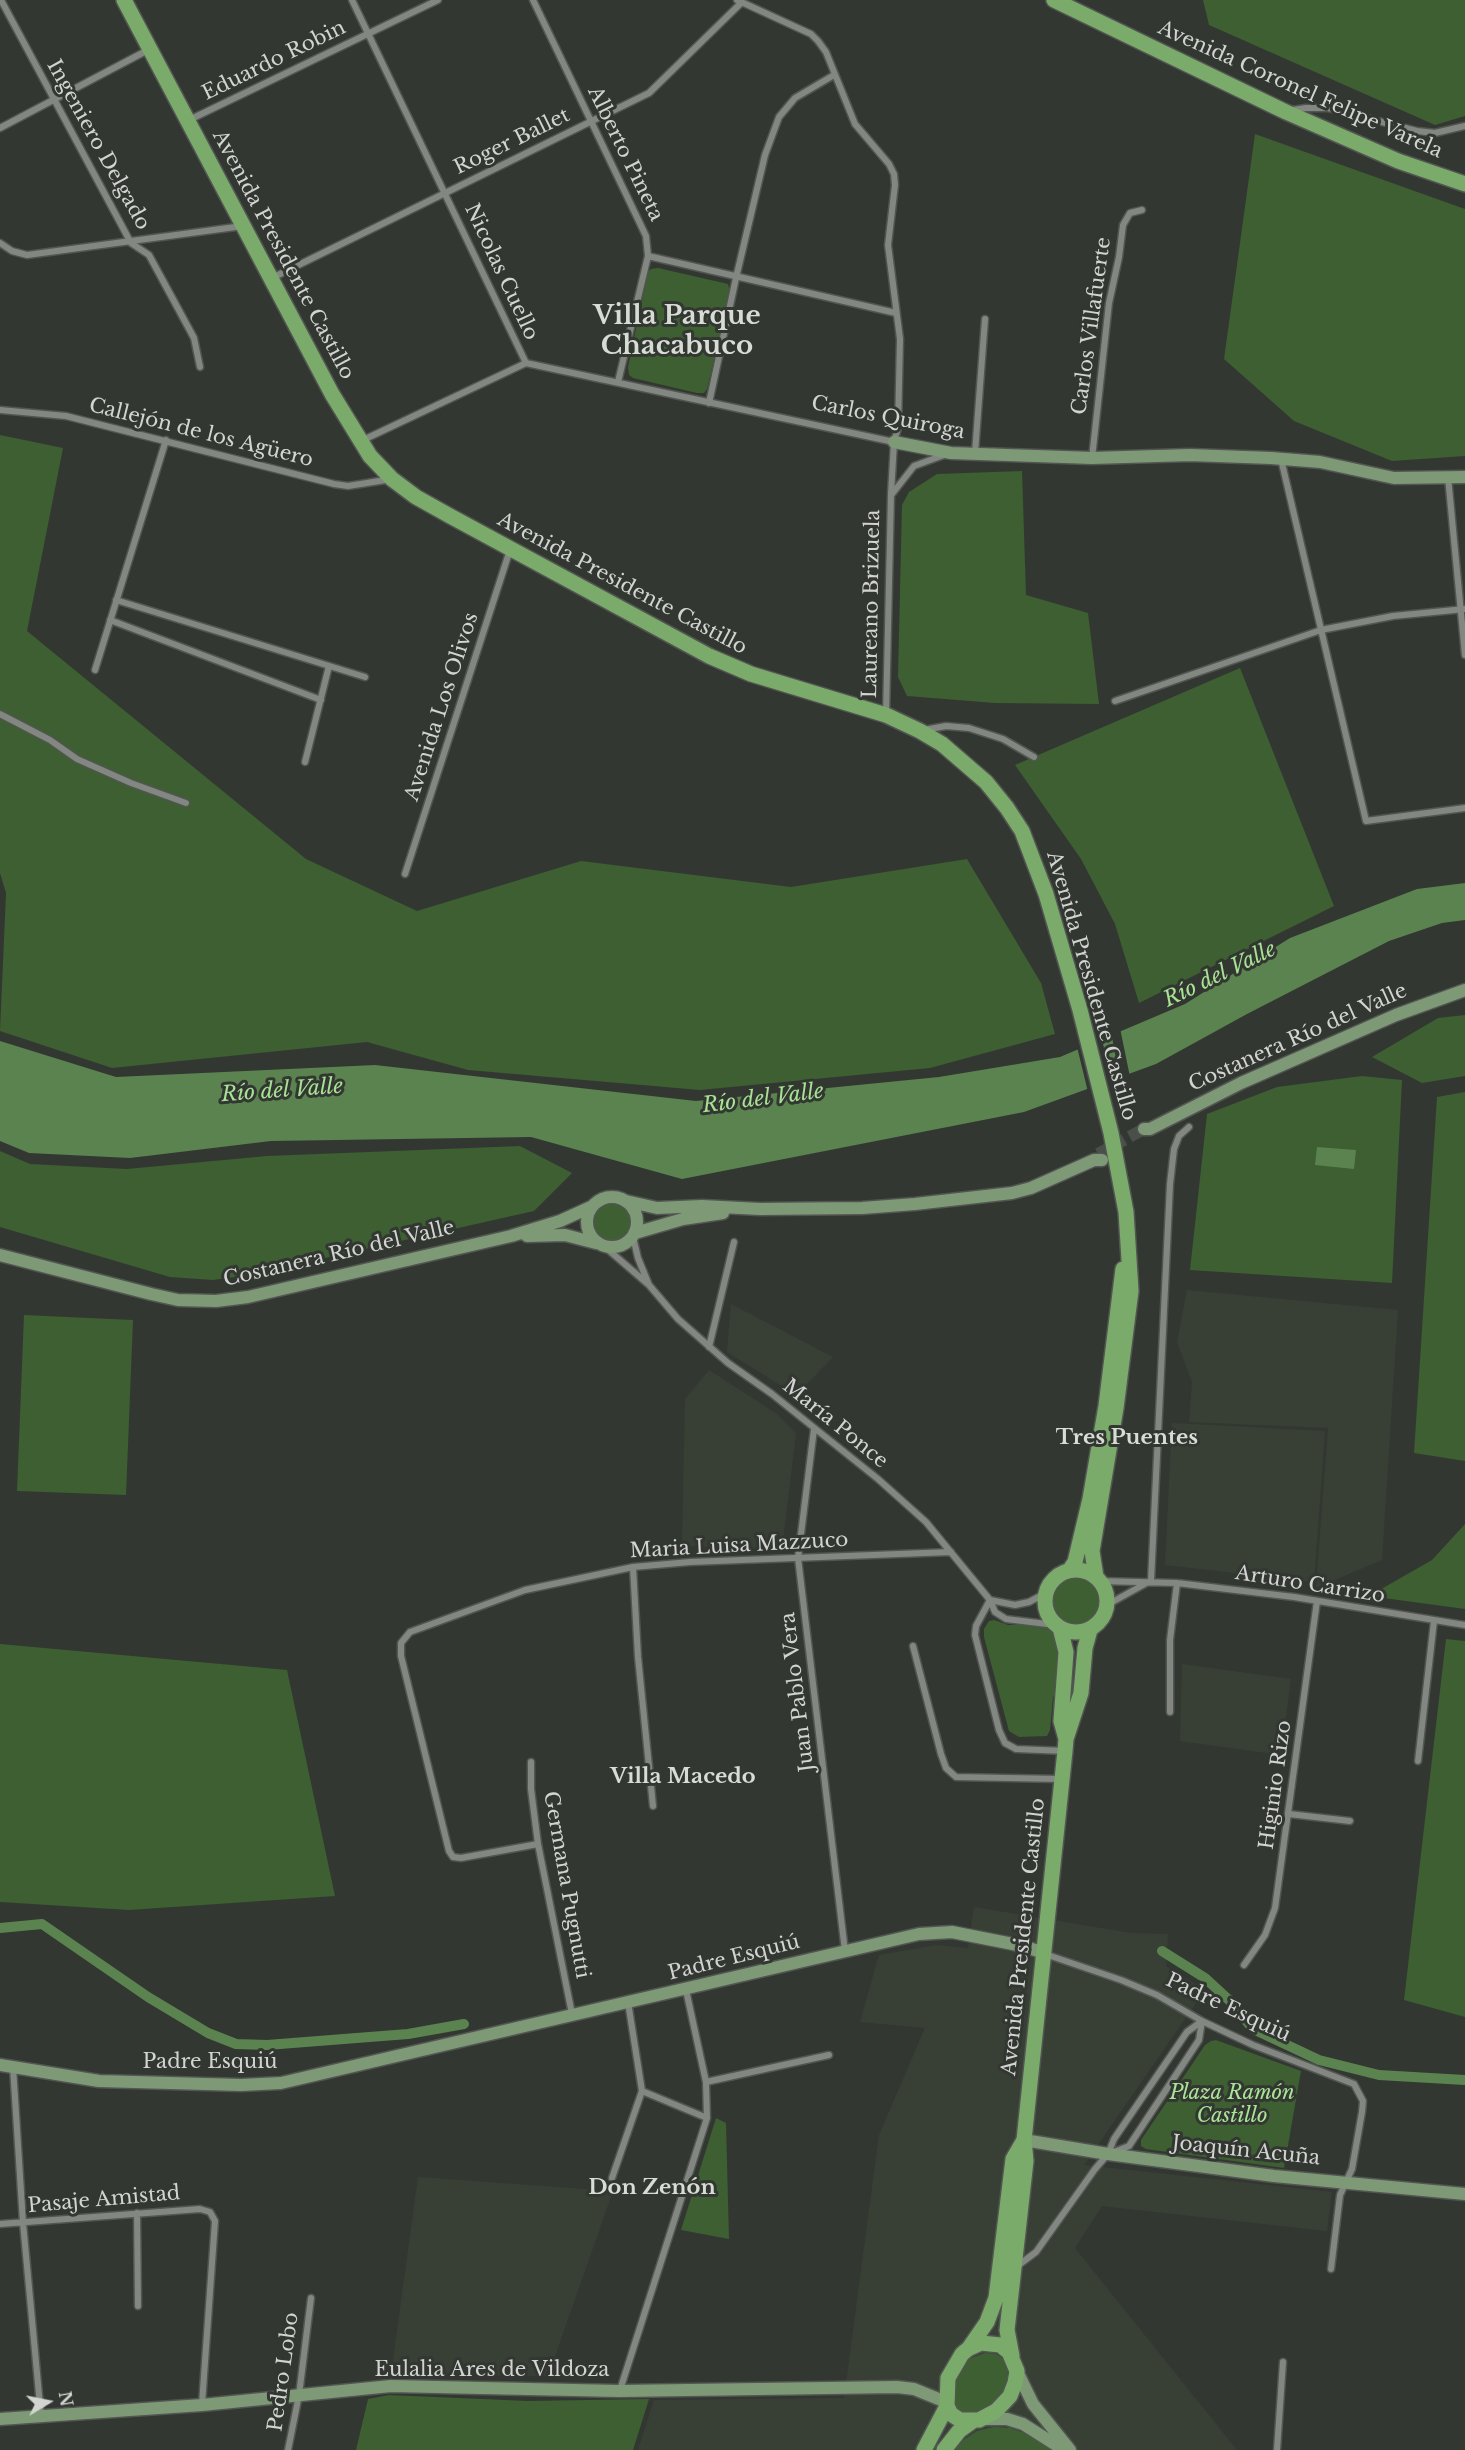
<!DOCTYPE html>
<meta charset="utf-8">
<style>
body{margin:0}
#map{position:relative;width:1465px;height:2450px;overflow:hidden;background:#333732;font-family:"Libre Baskerville",serif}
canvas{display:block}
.north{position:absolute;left:18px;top:2372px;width:60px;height:60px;-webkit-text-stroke:4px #333732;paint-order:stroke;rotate:80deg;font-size:16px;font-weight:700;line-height:24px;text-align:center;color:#d2d4d1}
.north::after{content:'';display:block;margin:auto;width:21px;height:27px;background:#d2d4d1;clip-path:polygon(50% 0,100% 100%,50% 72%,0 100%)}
</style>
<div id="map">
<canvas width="1465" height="2450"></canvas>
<div class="north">N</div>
</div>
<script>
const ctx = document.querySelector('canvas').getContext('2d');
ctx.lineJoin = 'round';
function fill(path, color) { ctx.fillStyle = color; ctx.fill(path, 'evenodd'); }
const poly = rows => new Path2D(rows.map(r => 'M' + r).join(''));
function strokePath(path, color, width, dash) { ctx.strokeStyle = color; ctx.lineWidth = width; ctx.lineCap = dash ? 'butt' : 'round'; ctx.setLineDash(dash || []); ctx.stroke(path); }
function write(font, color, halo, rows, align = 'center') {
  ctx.font = font + ' "Libre Baskerville",serif'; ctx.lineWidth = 6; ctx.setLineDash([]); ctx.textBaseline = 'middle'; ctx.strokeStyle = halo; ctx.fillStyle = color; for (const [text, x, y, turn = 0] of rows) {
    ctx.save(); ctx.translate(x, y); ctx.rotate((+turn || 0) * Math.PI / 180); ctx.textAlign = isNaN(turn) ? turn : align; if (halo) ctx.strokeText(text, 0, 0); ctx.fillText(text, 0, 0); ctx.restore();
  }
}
fill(poly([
 [1187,1290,1398,1310,1382,1560,1316,1588,1328,1428,1189,1422,1192,1382,1177,1342],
 [731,1304,833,1357,796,1395,727,1352],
 [709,1370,777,1414,796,1433,782,1549,682,1546,685,1399],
 [1172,1423,1325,1431,1314,1582,1165,1565],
 [1182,1664,1291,1679,1281,1755,1180,1741],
 [974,1907,1131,1933,1168,1934,1166,1966,1205,1990,1084,2165,1332,2192,1327,2231,1102,2206,1075,2248,1237,2450,638,2450,654,2400,844,2398,879,2135,925,2028,860,2022,879,1955,937,1945,968,1948],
 [418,2177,613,2191,548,2376,391,2375]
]), '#384036');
fill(poly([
 [1203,0,1465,0,1465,116,1435,125,1209,25],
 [1255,134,1465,209,1465,456,1392,461,1294,421,1224,359],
 [658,268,728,284,730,292,707,389,704,393,697,393,633,378,629,375,628,367,648,272,651,269],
 [0,435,63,448,27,631,306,859,417,911,581,861,791,887,967,859,1041,983,1055,1034,930,1068,700,1090,468,1070,367,1042,112,1068,0,1031,6,893,0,873],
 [1022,471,1026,595,1088,613,1099,704,995,703,907,696,898,677,902,505,909,492,937,474],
 [1240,668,1334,906,1139,1003,1115,924,1081,859,1015,765],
 [1465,1015,1465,1076,1422,1083,1372,1057,1438,1018],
 [1362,1076,1402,1080,1392,1283,1190,1270,1207,1114,1277,1087],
 [1465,1092,1465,1461,1414,1453,1437,1097],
 [520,1146,572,1173,534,1211,249,1275,213,1280,170,1277,0,1227,0,1151,30,1164,127,1169,267,1156],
 '591 1223a21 21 0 1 1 42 0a21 21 0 1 1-42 0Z',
 [24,1315,133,1320,126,1495,17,1491],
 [1465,1524,1465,1609,1369,1596,1432,1560],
 '1053 1601a23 23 0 1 1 46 0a23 23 0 1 1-46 0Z',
 [994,1620,1008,1625,1040,1625,1049,1628,1056,1633,1062,1642,1060,1686,1053,1697,1050,1730,1047,1736,1019,1737,1009,1731,984,1637,984,1629,989,1621],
 [1446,1639,1465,1641,1465,2017,1404,2000],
 [0,1644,287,1670,335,1896,129,1910,0,1902],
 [1216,2040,1301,2071,1284,2168,1146,2149,1141,2146,1141,2140,1205,2045,1211,2041],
 [716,2118,726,2123,729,2239,681,2230],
 [985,2353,996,2354,1004,2359,1008,2371,1006,2388,992,2407,971,2415,960,2412,954,2405,955,2377,960,2367,969,2359],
 [389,2395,528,2401,649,2399,633,2450,356,2450,368,2399],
 [994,2427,1010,2428,1030,2435,1053,2450,955,2450,962,2441,977,2431]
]), '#3d5f32');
fill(poly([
 [1465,883,1465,920,1442,923,1389,941,1247,1014,1156,1064,1024,1112,682,1179,531,1137,271,1141,130,1158,29,1153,0,1141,0,1041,116,1077,375,1065,696,1101,939,1077,1060,1057,1185,1004,1290,938,1417,889],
 [1317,1147,1356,1150,1354,1169,1315,1165]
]), '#5b834f');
fill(poly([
 [1120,1028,1130,1077,1120,1080,1111,1032],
 [1101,1036,1113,1083,1088,1092,1077,1047]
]), '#333732');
strokePath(poly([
 [0,1928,42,1924,148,1997,208,2033,236,2044,267,2045,408,2034,464,2024],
 [1162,1951,1205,1978,1230,2001,1253,2029,1319,2060,1379,2075,1465,2080]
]), '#5b834f', 10);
strokePath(poly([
 [1098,1154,1144,1129]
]), '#4b4f4a', 12, [12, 6]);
const street = poly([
 [1,0,131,243,149,255,194,338,200,367],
 [352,0,526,363],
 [533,0,646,236,648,256,618,382],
 [737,0,811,34,818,41,826,52,855,124,889,164,894,174,895,185,888,245,900,339,898,428,894,442,891,494,886,715],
 [1293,110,1306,108,1328,108,1417,131,1435,133,1465,126],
 [189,120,438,0],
 [0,128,148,50],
 [0,243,12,251,27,255,243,226],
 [648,256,896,313],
 [272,278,649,93,742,2],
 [709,403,736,278,765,155,779,117,795,98,834,75],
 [0,410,66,416,334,484,348,486,392,479],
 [361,441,526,363,894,442],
 [975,453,985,319],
 [1092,458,1109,303,1119,257,1123,225,1130,213,1142,210],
 [1281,459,1366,821,1465,808],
 [1448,477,1465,655],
 [892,494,914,466,944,455],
 [116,600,365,677],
 [110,620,321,700],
 [95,670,166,440],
 [1115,701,1321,630,1393,616,1465,609],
 [0,714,50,740,77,759,131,783,186,803],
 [924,730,946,726,969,728,1003,739,1034,757],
 [305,762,329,666],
 [405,874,510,550],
 [633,1237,638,1258,649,1285],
 [605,1247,649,1285,678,1319,728,1363,772,1394,878,1479,926,1522,990,1600,995,1612,1006,1619,1055,1625],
 [709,1347,734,1242],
 [814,1429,798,1558,845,1951],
 [633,1567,638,1657,653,1806],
 [1100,1581,1177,1583,1294,1597,1465,1625],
 [1151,1581,1170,1184,1174,1149,1179,1136,1189,1127],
 [990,1600,976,1626,975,1635,999,1730,1005,1743,1016,1749,1065,1751],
 [990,1600,1015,1605,1029,1602,1046,1593],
 [1107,1605,1150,1581],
 [913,1646,941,1754,946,1768,956,1777,1061,1779],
 [1170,1712,1170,1640,1177,1583],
 [1418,1761,1434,1621],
 [531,1762,531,1789,538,1844,572,2014],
 [1289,1814,1350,1821],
 [538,1844,461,1858,453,1857,449,1851,401,1656,401,1643,410,1632,525,1590,633,1567,690,1562,951,1552],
 [1045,1954,1121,1980,1157,1995,1202,2021,1253,2045,1354,2084,1363,2101,1362,2112,1352,2169,1340,2195,1331,2269],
 [1244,1965,1265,1935,1275,1908,1317,1601],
 [13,2067,23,2223,41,2416],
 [706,2082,829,2055],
 [642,2091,707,2118],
 [1114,2152,1129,2146,1199,2040,1202,2021],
 [612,2178,642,2091,628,2002],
 [137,2213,138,2306],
 [0,2224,200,2209,210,2212,215,2221,202,2404],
 [1016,2267,1036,2252,1095,2169,1108,2154,1114,2139,1187,2032,1202,2021],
 [620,2390,707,2118,706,2082,686,1990],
 [288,2450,299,2395,311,2298],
 [1277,2450,1283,2362]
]);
const secondary = poly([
 [894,442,951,453,1092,458,1190,455,1271,458,1320,462,1394,478,1465,477],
 [1144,1129,1150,1129,1241,1083,1396,1015,1465,990],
 '587 1222a25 25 0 1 1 50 0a25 25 0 1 1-50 0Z',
 [626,1201,657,1208,702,1206,760,1209,862,1208,915,1204,1012,1193,1031,1188,1094,1160,1102,1160],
 [635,1233,683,1219,723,1213],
 [527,1236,565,1235,596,1243],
 [0,1255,151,1294,178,1300,216,1301,248,1297,511,1236,560,1221,593,1206],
 [0,2065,99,2081,241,2085,281,2083,919,1934,952,1932,1023,1946,1044,1953],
 [1024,2140,1108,2154,1274,2176,1465,2194],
 [1017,2371,1033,2404,1070,2450],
 [0,2419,202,2405,391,2386,619,2391,897,2387,914,2389,946,2402],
 [983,2419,1007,2419,1023,2424,1064,2450]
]);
const primary = poly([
 [124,0,332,394,370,456,392,479,416,497,450,516,709,656,751,674,886,715,920,731,942,744,986,782,1007,808,1022,831,1046,894,1080,1010,1111,1133,1126,1212,1131,1291,1116,1408,1092,1551,1096,1577],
 [1054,0,1286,112,1398,161,1465,184],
 '1045 1601a31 31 0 1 1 62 0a31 31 0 1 1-62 0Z',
 [1069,1571,1075,1562,1090,1499,1106,1406,1123,1269],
 [1060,1628,1066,1652,1061,1721,1066,1739],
 [981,2343,1000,2345,1009,2352,1017,2371,1015,2383,1010,2396,996,2411,979,2420,960,2420,951,2414,947,2406,948,2378,962,2354,968,2349,981,2343],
 [969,2348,987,2322,996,2298,1013,2159,1024,2140],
 [1012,2356,1007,2330,1026,2161,1024,2140,1065,1751,1066,1739,1081,1693,1085,1648,1090,1630],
 [924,2450,947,2406],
 [944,2450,959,2431,973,2421]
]);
strokePath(street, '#525551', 9);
strokePath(secondary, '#525551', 15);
strokePath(primary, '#525551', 18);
strokePath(street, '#828781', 6);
strokePath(secondary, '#7e9976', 12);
strokePath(primary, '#7bab6b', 15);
write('20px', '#d2d4d1', '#333732', [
 ["Eduardo Robin",274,61,-26],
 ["Avenida Coronel Felipe Varela",1300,90,24],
 ["Roger Ballet",512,142,-26],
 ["Ingeniero Delgado",98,145,61],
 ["Alberto Pineta",625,154,64],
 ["Avenida Presidente Castillo",283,255,62],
 ["Nicolas Cuello",501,272,65],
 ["Carlos Villafuerte",1092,326,-82],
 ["Carlos Quiroga",888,418,11],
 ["Callejón de los Agüero",201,433,14],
 ["Avenida Presidente Castillo",622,584,28],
 ["Laureano Brizuela",872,604,-89],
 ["Avenida Los Olivos",442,707,-72],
 ["Avenida Presidente Castillo",1091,986,74],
 ["Costanera Río del Valle",1298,1038,-24],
 ["Costanera Río del Valle",339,1254,-13],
 ["María Ponce",835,1424,39],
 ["Maria Luisa Mazzuco",739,1546,-3],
 ["Arturo Carrizo",1310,1585,9],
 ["Juan Pablo Vera",798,1692,-97],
 ["Higinio Rizo",1276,1785,-82],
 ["Germana Pugnutti",566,1885,80],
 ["Avenida Presidente Castillo",1024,1937,-84],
 ["Padre Esquiú",734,1958,-14],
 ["Padre Esquiú",1228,2008,25],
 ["Padre Esquiú",210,2062],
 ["Joaquín Acuña",1246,2151,6],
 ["Pasaje Amistad",104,2200,-5],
 ["Eulalia Ares de Vildoza",492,2370],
 ["Pedro Lobo",284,2372,-82]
]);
write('italic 20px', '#aae497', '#333732', [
 ["Plaza Ramón",1232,2093],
 ["Castillo",1232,2116]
]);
write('italic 21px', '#a8e295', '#333732', [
 ["Río del Valle",1220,975,-26],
 ["Río del Valle",282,1091,-4],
 ["Río del Valle",763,1099,-7]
]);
write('bold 21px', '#d7dcd5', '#333732', [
 ["Tres Puentes",1127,1438],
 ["Villa Macedo",683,1777],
 ["Don Zenón",652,2188]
]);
write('bold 26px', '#d7dcd5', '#333732', [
 ["Villa Parque",677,317],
 ["Chacabuco",677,347]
]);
</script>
